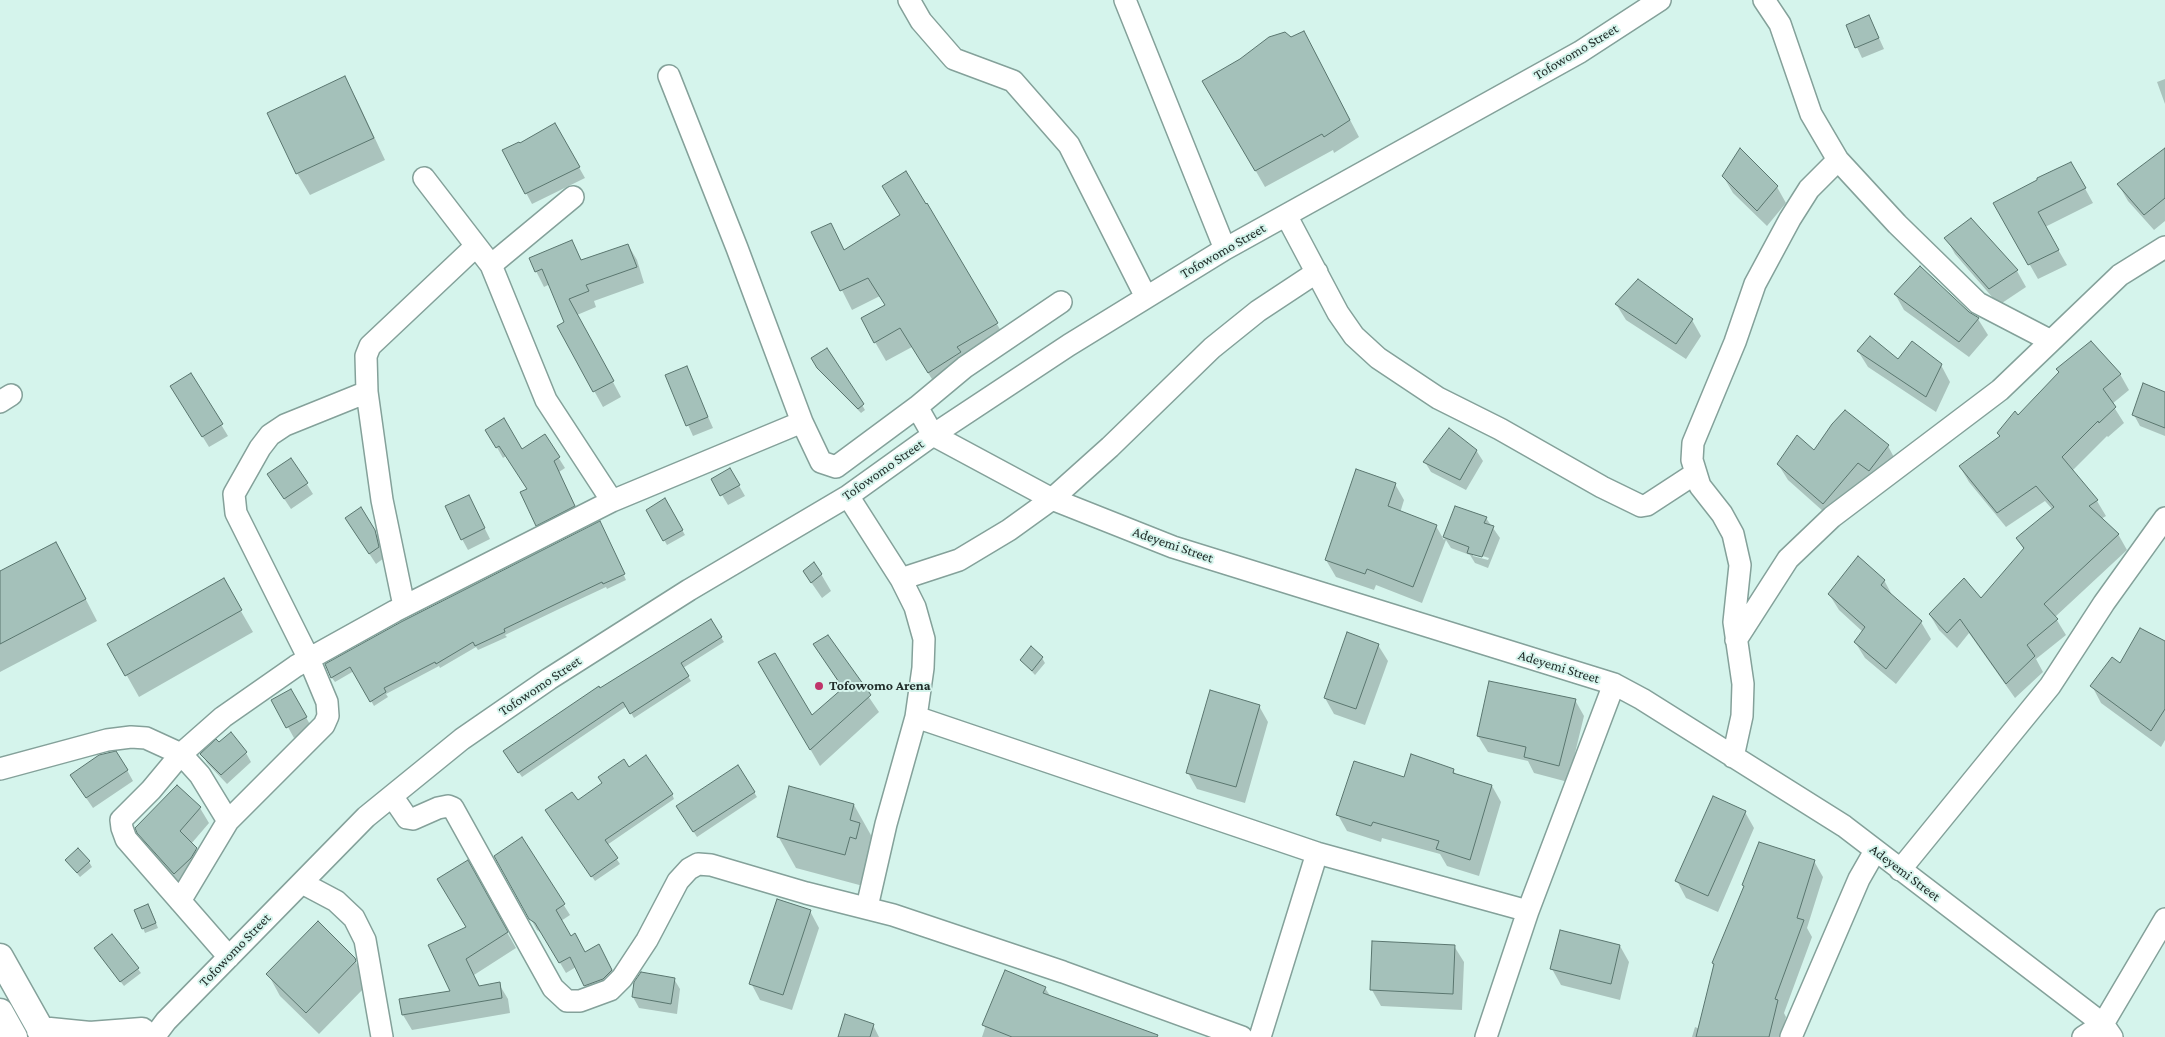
<!DOCTYPE html>
<style>
body{margin:0}
canvas{display:block;background:#d5f4ec}
</style>
<canvas width="2165" height="1037"></canvas>
<script>
const ctx = document.querySelector('canvas').getContext('2d');
ctx.lineJoin = 'round';
function fill(path, color) { ctx.fillStyle = color; ctx.fill(path, 'evenodd'); }
const poly = rows => new Path2D(rows.map(r => 'M' + r).join(''));
function strokePath(path, color, width, dash) { ctx.strokeStyle = color; ctx.lineWidth = width; ctx.lineCap = dash ? 'butt' : 'round'; ctx.setLineDash(dash || []); ctx.stroke(path); }
function write(font, color, halo, rows, align = 'center') {
  ctx.font = font + ' "Crimson Pro",serif'; ctx.lineWidth = 4; ctx.setLineDash([]); ctx.textBaseline = 'middle'; ctx.strokeStyle = halo; ctx.fillStyle = color; for (const [text, x, y, turn = 0] of rows) {
    ctx.save(); ctx.translate(x, y); ctx.rotate((+turn || 0) * Math.PI / 180); ctx.textAlign = isNaN(turn) ? turn : align; if (halo) ctx.strokeText(text, 0, 0); ctx.fillText(text, 0, 0); ctx.restore();
  }
}
fill(poly([
 [1869,16,1884,49,1862,58,1847,26],
 [1313,49,1359,137,1334,153,1333,150,1265,187,1204,81],
 [345,78,357,100,385,160,310,195,297,173],
 [2165,79,2165,104,2157,82],
 [555,125,585,178,532,204,504,151,520,145],
 [2071,163,2093,203,2045,227,2067,265,2038,279,1995,204],
 [2165,166,2165,221,2154,230,2128,201,2118,184],
 [1723,176,1777,187,1786,203,1767,226,1733,193],
 [927,205,1008,343,940,392,912,347,886,361,875,342,886,306,880,296,852,310,813,233,830,224,845,251,901,216],
 [1970,219,2017,271,2026,287,1999,305,1955,254,1946,238],
 [572,242,582,261,628,245,637,260,644,283,594,301,596,307,577,315,621,397,603,407,559,327,566,323,550,284,544,287,536,271],
 [1895,294,1969,313,1978,319,1988,335,1969,357,1904,310],
 [1616,304,1692,320,1701,336,1686,359,1626,320],
 [1858,351,1899,361,1941,365,1950,382,1936,412,1868,367],
 [813,359,862,405,865,410,861,413,822,373],
 [686,367,713,428,693,436,666,376],
 [2120,374,2129,390,2112,404,2124,423,2108,437,2107,436,2072,471,2097,501,2106,516,2101,519,2118,534,2127,550,2055,617,2066,635,2036,659,2043,672,2015,698,1969,633,1957,648,1939,630,1930,615,1981,600,2024,550,2017,538,2053,510,2045,501,2006,527,1969,482,1960,467,2001,437,2018,416],
 [191,375,228,436,209,447,178,397],
 [2165,393,2165,436,2140,426,2134,415],
 [487,430,522,451,545,436,565,468,559,472,580,517,543,536,537,525,528,489,506,456,503,458],
 [1888,446,1897,463,1833,520,1788,480,1778,464,1814,451],
 [1476,450,1483,461,1466,490,1431,472,1425,462],
 [291,459,313,494,291,509,275,485],
 [730,470,745,496,728,505,713,480],
 [1395,484,1404,500,1400,513,1436,526,1444,540,1456,508,1486,518,1500,538,1488,568,1475,563,1470,555,1451,548,1446,540,1422,603,1376,585,1374,590,1336,577,1326,560],
 [1473,553,1489,558,1488,560,1473,556],
 [665,500,685,535,667,545,647,510],
 [474,507,490,539,468,550,462,539],
 [602,528,626,580,607,589,606,587,559,609,505,635,507,637,478,650,476,647,440,668,439,666,386,694,388,697,374,706,354,671,335,682,332,678,326,665],
 [353,529,374,530,381,542,384,558,376,564],
 [68,565,97,621,0,672,0,572],
 [804,572,821,574,831,591,822,598],
 [223,580,253,632,139,697,109,644],
 [1884,580,1893,597,1921,622,1931,639,1896,684,1865,658,1855,642,1863,632,1839,610,1829,594],
 [710,620,724,642,683,668,691,681,634,718,627,706,522,777,507,756,599,689],
 [828,637,879,712,820,766,760,663,811,717,843,689,815,645],
 [2165,642,2165,740,2161,747,2101,703,2092,686,2120,665],
 [1378,645,1388,661,1365,725,1334,714,1325,698],
 [1042,658,1045,663,1035,675,1021,660],
 [1541,692,1575,700,1584,716,1568,782,1534,773,1528,761,1488,752,1478,736],
 [273,700,297,701,312,728,294,738],
 [1259,706,1268,722,1245,803,1197,789,1188,773],
 [246,753,251,762,227,784,207,763,202,754],
 [628,768,672,794,674,799,607,845,620,864,595,881,550,815,578,802],
 [127,770,133,781,93,808,78,786],
 [1453,770,1456,775,1492,786,1501,802,1479,876,1447,866,1440,854,1382,838,1381,842,1347,831,1338,815,1405,778],
 [177,787,200,808,209,823,191,844,205,865,183,889,147,848,138,832],
 [754,792,757,797,697,837,680,811],
 [854,805,872,837,870,842,878,855,863,886,796,868,778,836],
 [1745,812,1754,828,1718,912,1686,898,1677,881],
 [522,839,570,915,561,921,571,937,585,953,605,956,618,981,592,996,576,967,566,973,543,934,537,930,495,856],
 [1814,861,1823,877,1807,928,1812,937,1784,1013,1786,1017,1781,1037,1692,1037,1695,1027,1700,1029,1715,966,1713,963],
 [89,862,92,867,80,877,70,865],
 [467,862,516,948,474,975,480,987,499,984,508,999,510,1013,412,1030,403,1015,401,1000,452,992,468,928],
 [151,910,158,928,145,933,143,928],
 [810,911,819,928,792,1010,760,1000,751,983],
 [1454,946,1464,962,1462,1010,1381,1006,1372,990],
 [1620,946,1629,962,1620,1000,1561,985,1552,969],
 [98,953,138,969,141,973,124,986],
 [354,959,368,984,319,1034,280,996,268,974],
 [674,979,680,989,677,1014,639,1008,633,997,635,983],
 [1045,988,1051,997,1090,1037,982,1037,985,1028,984,1024],
 [873,1025,879,1037,839,1037]
]), '#0003');
const building = poly([
 [1869,15,1879,38,1855,48,1846,25,1869,15],
 [1304,31,1350,120,1324,137,1322,134,1255,171,1202,81,1240,59,1269,37,1285,32,1291,37,1304,31],
 [345,76,374,138,296,174,267,113,345,76],
 [555,123,580,167,525,194,502,150,519,142,520,143,555,123],
 [1740,148,1778,186,1757,211,1722,176,1740,148],
 [2165,148,2165,198,2144,215,2117,184,2165,148],
 [2071,162,2086,188,2038,212,2059,250,2028,265,1993,203,2037,180,2037,178,2071,162],
 [906,171,926,204,927,203,998,323,957,347,961,352,928,373,900,328,874,343,861,318,885,305,868,278,840,291,811,232,831,223,844,250,900,215,882,186,906,171],
 [1971,218,2018,270,1989,289,1944,238,1971,218],
 [572,240,581,260,628,244,637,267,586,285,589,291,569,299,614,381,593,392,557,326,564,322,542,269,535,272,529,258,572,240],
 [1920,266,1969,312,1979,318,1959,342,1894,294,1920,266],
 [1638,279,1693,319,1676,344,1615,304,1638,279],
 [1870,336,1898,359,1912,341,1942,364,1926,397,1857,351,1870,336],
 [2091,341,2121,374,2103,389,2116,407,2099,423,2098,421,2062,457,2098,500,2089,506,2119,534,2044,604,2058,619,2027,645,2035,656,2006,684,1960,619,1947,633,1929,614,1964,578,1981,598,2024,548,2016,538,2054,507,2036,486,1997,513,1959,466,2000,436,1997,433,2015,411,2018,415,2059,372,2056,369,2091,341],
 [827,348,864,404,858,409,817,368,811,358,827,348],
 [687,366,708,417,686,426,665,375,687,366],
 [191,373,223,424,202,437,170,386,191,373],
 [2143,383,2165,392,2165,428,2132,415,2143,383],
 [1845,410,1889,445,1869,471,1858,463,1823,504,1777,464,1797,435,1814,450,1832,424,1845,410],
 [504,418,522,449,545,434,560,457,554,461,575,506,536,526,520,492,527,489,499,446,496,448,485,430,504,418],
 [1449,428,1477,450,1460,480,1423,462,1449,428],
 [291,458,308,483,284,499,267,474,291,458],
 [730,468,740,485,720,496,711,479,730,468],
 [1356,469,1396,483,1388,506,1437,525,1413,587,1367,569,1365,574,1325,560,1356,469],
 [469,495,485,528,461,540,445,506,469,495],
 [665,498,683,530,663,541,646,510,665,498],
 [1455,506,1487,517,1484,523,1494,526,1482,557,1467,553,1469,547,1443,537,1455,506],
 [361,507,375,530,379,547,369,554,345,518,361,507],
 [600,521,625,574,603,584,602,582,556,604,504,629,505,632,475,646,473,642,436,664,435,662,384,688,386,692,370,702,350,667,331,678,325,664,401,622,600,521],
 [56,542,86,599,0,644,0,571,56,542],
 [1858,556,1885,580,1881,585,1922,621,1886,669,1854,642,1865,627,1828,594,1858,556],
 [814,562,822,574,811,583,803,571,814,562],
 [224,578,242,610,125,676,107,644,224,578],
 [711,619,722,637,681,663,689,676,630,714,623,702,518,773,503,751,599,686,600,688,711,619],
 [2140,628,2165,641,2165,709,2151,731,2090,686,2112,657,2120,663,2140,628],
 [1347,632,1379,644,1356,709,1324,698,1347,632],
 [828,635,871,695,810,750,758,662,775,653,812,715,843,688,813,644,828,635],
 [1031,646,1043,657,1032,671,1020,660,1031,646],
 [1489,681,1576,699,1559,766,1524,757,1526,747,1477,736,1489,681],
 [291,689,307,717,286,728,271,700,291,689],
 [1210,690,1260,705,1236,787,1186,773,1210,690],
 [231,732,247,752,221,775,200,754,216,739,219,742,231,732],
 [116,751,128,770,86,798,70,775,99,755,116,751],
 [1411,754,1454,769,1453,773,1492,785,1470,860,1436,849,1439,841,1373,822,1371,826,1336,815,1354,761,1404,777,1411,754],
 [646,755,673,794,605,840,618,858,591,877,545,810,572,792,578,800,602,783,598,777,624,759,629,767,646,755],
 [738,765,755,792,693,832,676,806,738,765],
 [177,785,201,807,180,831,197,848,191,858,174,874,137,833,135,828,177,785],
 [789,786,854,804,850,820,860,823,856,839,850,837,845,855,777,837,789,786],
 [1713,796,1746,811,1708,896,1675,881,1713,796],
 [522,837,565,904,556,910,571,936,575,933,585,952,599,944,612,970,603,979,584,986,570,957,559,963,535,923,529,919,494,856,522,837],
 [1759,842,1815,860,1797,918,1804,920,1775,999,1778,1000,1769,1037,1696,1037,1714,964,1712,963,1744,886,1742,885,1759,842],
 [78,848,90,861,77,873,65,860,78,848],
 [468,860,508,932,466,959,479,986,500,982,502,998,402,1015,399,999,450,991,428,945,466,927,437,879,468,860],
 [777,899,811,910,783,995,749,984,777,899],
 [148,904,156,923,142,929,134,910,148,904],
 [318,921,355,958,356,961,306,1013,266,974,318,921],
 [1560,930,1620,945,1611,984,1550,969,1560,930],
 [112,934,139,968,120,982,94,948,112,934],
 [1372,941,1455,945,1453,994,1370,990,1372,941],
 [1005,970,1046,987,1043,993,1158,1035,1157,1037,1012,1037,982,1025,1005,970],
 [641,972,675,978,671,1004,632,997,634,982,641,972],
 [845,1014,874,1024,870,1037,838,1037,845,1014]
]);
fill(building, '#a4c1ba');
strokePath(building, '#5a766f', 1);
const minor = poly([
 [909,0,921,21,954,59,1013,81,1069,145,1146,297],
 [1125,0,1225,249],
 [1764,0,1780,24,1811,114,1838,160,1897,224,1978,303,2051,341],
 [669,76,737,248,802,422,821,462,836,467,917,407,965,367,1061,302],
 [424,178,491,265,546,400,612,501],
 [1286,215,1338,313,1354,336,1378,358,1438,398,1500,429,1602,487,1641,506,1647,505,1696,473],
 [491,265,573,197],
 [0,402,11,395],
 [917,407,933,435,1052,499,1173,547,1614,684,1642,699,1844,826,2103,1024,2112,1037],
 [848,496,901,579,915,607,924,639,923,668,916,717,886,824,867,907],
 [901,579,959,560,1009,530,1052,499,1110,447,1212,348,1258,311,1317,272],
 [404,606,382,500,367,392,366,356,370,346,476,246],
 [1736,640,1788,559,1832,517,2000,390,2120,275,2165,247],
 [916,717,1317,853,1528,911],
 [1733,757,1742,716,1743,684,1734,622,1740,565,1733,534,1722,514,1700,486,1692,460,1693,443,1735,342,1755,284,1790,219,1809,189,1838,160],
 [0,769,107,740,131,737,146,738,181,754,200,775,228,821],
 [392,796,407,818,413,819,438,808,448,806,453,808,553,988,567,1001,580,1001,610,990,622,978,647,940,678,881,689,869,698,864,711,865,806,893,893,915,1063,972,1242,1037],
 [1900,870,2050,686,2104,603,2165,518],
 [302,883,336,901,354,918,365,940,382,1037],
 [180,901,228,821,324,725,328,716,327,702,309,659,236,513,234,494,260,448,270,435,285,425,367,392],
 [229,957,126,839,122,828,121,820,151,790,181,754,223,717,296,666,395,611,612,501,802,422],
 [154,1037,166,1021,366,817,462,739,549,679,689,590,848,496,933,435,1069,345,1225,249,1580,52,1660,0],
 [1260,1037,1317,853],
 [1486,1037,1528,911,1614,684],
 [1791,1037,1859,879,1875,851],
 [2083,1037,2103,1024,2165,919]
]);
const major = poly([
 [0,957,45,1037],
 [0,1012,14,1037],
 [40,1030,90,1035,142,1031]
]);
strokePath(minor, '#84a19a', 24);
strokePath(major, '#84a19a', 29);
strokePath(minor, '#fff', 21);
strokePath(major, '#fff', 26);
for (const [x, y, r, color] of [
 [819,686,5,"#bf346a"]
]) { const dot = new Path2D(); dot.arc(x, y, r, 0, 2 * Math.PI); ctx.fillStyle = color; ctx.fill(dot); strokePath(dot, '#d5f4ec', 2); }
write('14px', '#202c29', '#d5f4ec', [
 ["Tofowomo Street",1576,52,-31],
 ["Tofowomo Street",1223,251,-30],
 ["Tofowomo Street",883,470,-35],
 ["Adeyemi Street",1173,545,19],
 ["Adeyemi Street",1559,667,17],
 ["Tofowomo Street",540,686,-34],
 ["Adeyemi Street",1905,873,37],
 ["Tofowomo Street",235,950,-46]
]);
write('bold 14px', '#202c29', '#d5f4ec', [
 ["Tofowomo Arena",829,686]
], 'left');
</script>
